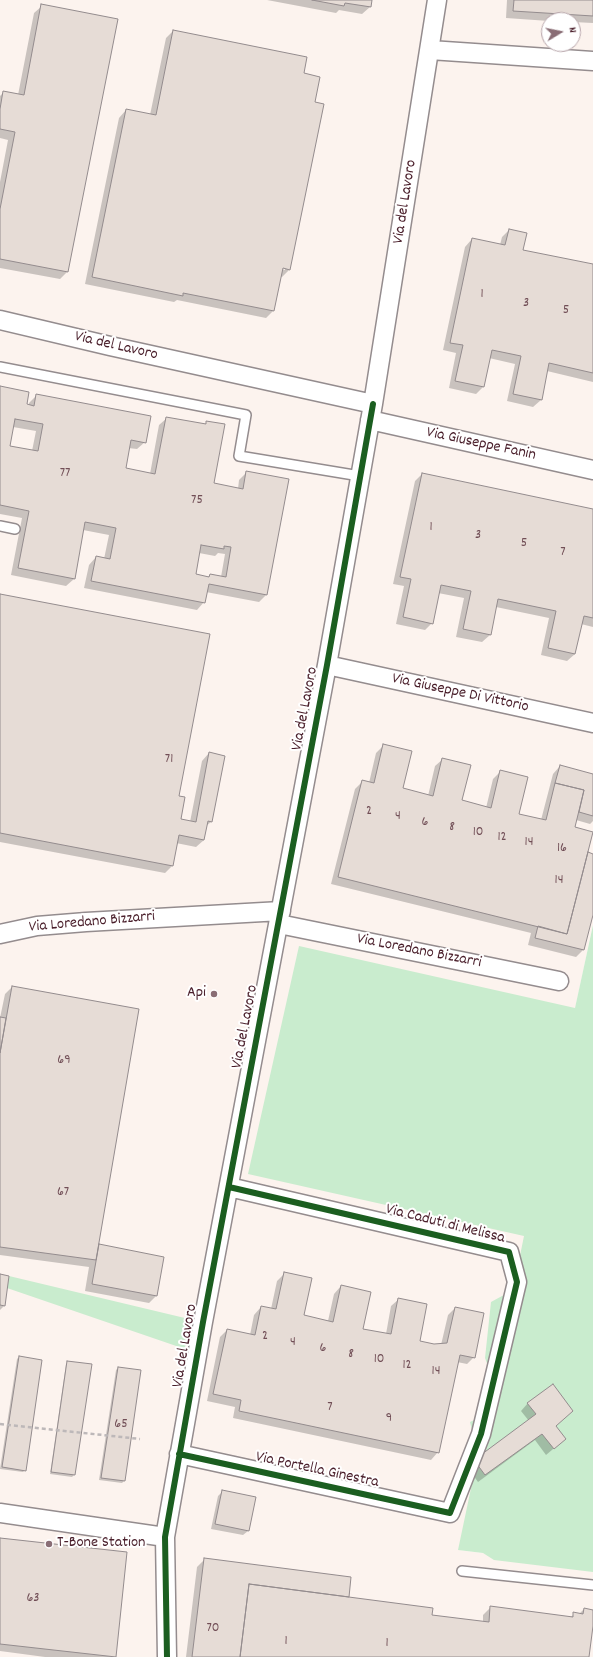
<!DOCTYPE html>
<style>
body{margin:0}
#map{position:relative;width:593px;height:1657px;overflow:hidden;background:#fff;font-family:Dekko,sans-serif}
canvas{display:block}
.north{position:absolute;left:541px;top:12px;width:40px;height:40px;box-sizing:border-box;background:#fff;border:1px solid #b7a5aa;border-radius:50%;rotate:80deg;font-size:11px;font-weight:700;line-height:16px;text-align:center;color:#4a1f2b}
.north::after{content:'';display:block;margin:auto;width:14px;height:18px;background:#896d75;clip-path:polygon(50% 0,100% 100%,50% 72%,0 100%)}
</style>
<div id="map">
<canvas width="593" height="1657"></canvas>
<div class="north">N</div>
</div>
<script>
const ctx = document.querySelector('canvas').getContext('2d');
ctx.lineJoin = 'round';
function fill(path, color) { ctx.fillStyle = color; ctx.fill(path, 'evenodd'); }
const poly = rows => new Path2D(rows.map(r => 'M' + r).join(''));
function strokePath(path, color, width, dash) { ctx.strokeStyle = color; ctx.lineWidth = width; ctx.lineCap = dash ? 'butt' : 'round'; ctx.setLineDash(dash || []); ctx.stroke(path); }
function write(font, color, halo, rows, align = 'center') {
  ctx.font = font + ' Dekko,sans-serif'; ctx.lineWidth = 4; ctx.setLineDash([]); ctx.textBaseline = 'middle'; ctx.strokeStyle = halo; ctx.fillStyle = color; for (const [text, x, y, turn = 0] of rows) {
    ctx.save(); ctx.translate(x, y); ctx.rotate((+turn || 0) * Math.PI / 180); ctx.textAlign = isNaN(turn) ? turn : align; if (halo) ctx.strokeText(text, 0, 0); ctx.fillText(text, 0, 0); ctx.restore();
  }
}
fill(poly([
 [0,0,593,0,593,925,459,1550,593,1567,593,1657,0,1657],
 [549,20,573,20,573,44,549,44]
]), '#fcf3ee');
fill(poly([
 [593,925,593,1572,494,1560,483,1553,458,1550,478,1455,470,1422,487,1414,494,1382,485,1358,491,1302,513,1290,524,1236,248,1174,299,946,575,1008],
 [9,1276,189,1319,185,1349,7,1288]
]), '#c9ecce');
fill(poly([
 [267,0,371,0,370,7,362,14,339,10,336,13],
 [507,0,593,0,593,23,573,22,573,20,549,21,506,18],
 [42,6,117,20,67,272,60,279,0,268,0,182,8,140,0,138,0,96,4,92,18,95,34,13],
 [173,31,303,74,289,270,282,277,280,276,273,311,266,318,177,300,174,302,85,284,119,118,126,110,150,115,166,38],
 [278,266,285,268,285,270,278,268],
 [509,230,522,250,593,265,593,382,547,371,541,400,533,407,507,401,515,364,489,358,483,387,476,394,449,388,456,353,443,350,465,247,472,239,500,245,502,237],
 [0,387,26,405,29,406,29,403,37,395,145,442,137,449,128,448,124,469,150,474,159,425,167,418,204,425,207,422,213,484,238,489,239,480,247,472,288,480,266,595,259,602,206,592,204,602,197,610,84,588,89,565,96,557,104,559,109,535,83,530,74,579,66,586,11,575,22,518,0,514],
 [13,427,36,431,32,451,9,447],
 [199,553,215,556,218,553,225,554,221,577,210,575,208,577,195,575],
 [422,474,593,510,593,627,581,624,575,654,567,661,541,655,549,618,496,607,490,635,482,642,456,637,464,598,438,593,432,623,425,630,396,624,404,586,393,584,415,481],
 [0,595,178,797,180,820,190,822,202,761,209,753,211,822,206,826,204,840,196,847,176,843,172,866,165,873,0,842],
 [383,746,402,789,428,796,435,766,443,759,461,801,486,808,493,779,501,771,518,814,541,820,553,774,560,766,593,775,593,821,590,824,576,820,574,828,586,853,593,855,593,911,583,950,576,957,528,945,531,933,331,884,355,789,363,781,369,783,376,753],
 [12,987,98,1245,162,1258,156,1296,149,1303,85,1291,89,1267,0,1255,0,1018,5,994],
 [284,1274,303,1316,328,1321,334,1294,341,1286,362,1329,386,1334,391,1306,399,1299,419,1342,434,1345,441,1345,448,1315,455,1308,474,1357,467,1364,457,1362,438,1452,431,1460,233,1418,235,1407,207,1401,220,1337,227,1330,250,1335,254,1315,261,1307,271,1309,277,1281],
 [0,1275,4,1306,0,1310],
 [19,1357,25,1470,23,1472,0,1469,17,1359],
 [68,1362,74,1475,72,1477,50,1474,66,1364],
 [118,1368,124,1481,122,1483,99,1480,116,1370],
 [528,1403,555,1426,565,1439,546,1455,535,1440,478,1482,468,1468,529,1421,521,1411],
 [223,1491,248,1531,243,1535,211,1529,218,1496],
 [0,1538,126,1553,115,1657,45,1657,0,1651],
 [205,1559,350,1578,347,1598,431,1616,483,1622,483,1615,491,1607,570,1618,574,1614,579,1614,584,1609,593,1611,588,1657,186,1657,197,1567]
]), '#0003');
const building = poly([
 [312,0,372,0,371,7,345,3,344,6,312,0],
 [514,0,593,0,593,16,513,11,514,0],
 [41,4,118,19,68,272,0,259,0,209,15,132,0,129,0,109,3,91,24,95,41,4],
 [173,30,307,57,304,73,320,77,315,102,324,104,290,270,283,268,274,311,183,293,183,296,92,277,126,109,156,115,173,30],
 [509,229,527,233,523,250,593,264,593,373,549,363,542,400,513,394,521,356,492,350,484,387,455,381,463,345,450,343,472,238,505,245,509,229],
 [0,386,29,392,27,404,34,406,36,394,151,416,146,443,131,440,126,468,155,474,166,417,206,424,206,421,225,424,214,483,243,489,246,471,289,479,267,595,209,584,205,603,91,581,96,556,110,559,116,528,85,522,75,579,18,568,29,511,0,505,0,386],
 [15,419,43,424,38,451,10,446,15,419],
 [201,545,224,549,224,546,231,547,226,577,210,574,209,577,196,574,201,545],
 [422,473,593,509,593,618,584,616,575,654,548,648,556,611,498,599,491,635,463,629,471,591,441,585,433,624,403,617,411,579,400,577,422,473],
 [0,594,210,634,179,796,185,797,181,819,196,822,209,752,225,756,212,822,208,821,204,840,179,835,173,866,0,833,0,594],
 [383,744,412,751,403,788,433,796,442,758,471,765,462,800,491,808,500,770,528,777,519,814,546,820,555,783,584,790,575,827,593,832,567,934,338,877,362,780,374,783,383,744],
 [560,765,593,774,593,816,579,812,584,790,555,783,560,765],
 [588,852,593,854,593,915,584,950,535,938,538,926,567,934,588,852],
 [12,986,139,1009,96,1260,0,1247,0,1053,12,986],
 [0,1017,6,1018,0,1053,0,1017],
 [99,1244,164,1257,157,1296,92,1284,99,1244],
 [284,1272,312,1278,304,1315,333,1322,341,1285,371,1292,363,1329,391,1334,398,1298,427,1304,420,1341,434,1344,447,1343,455,1307,484,1313,475,1358,460,1355,439,1453,239,1411,241,1400,213,1394,227,1329,255,1335,261,1306,276,1309,284,1272],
 [0,1274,9,1276,5,1306,0,1305,0,1274],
 [19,1356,42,1360,26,1471,2,1467,19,1356],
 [67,1361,92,1364,75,1475,51,1472,67,1361],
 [118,1367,141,1370,125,1481,101,1478,118,1367],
 [553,1384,573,1411,556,1426,566,1439,554,1449,542,1434,485,1475,474,1460,536,1414,527,1403,553,1384],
 [222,1490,256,1497,249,1531,215,1524,222,1490],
 [0,1538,127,1552,116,1657,0,1644,0,1538],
 [204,1558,351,1577,349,1597,249,1584,240,1657,192,1657,204,1558],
 [249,1584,433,1608,432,1615,489,1622,490,1606,573,1617,573,1612,583,1614,584,1608,593,1610,593,1626,589,1657,240,1657,249,1584]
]);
fill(building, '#e6dcd6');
strokePath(building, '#948c8e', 1);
const service = poly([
 [0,367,246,415,239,456,360,476],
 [0,526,15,529],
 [462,1571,593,1585]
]);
const minor = poly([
 [430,50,593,61],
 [0,320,110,346,373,404],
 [370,420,593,470],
 [327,665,593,723],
 [279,924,559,981],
 [0,934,37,926,86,922,281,911],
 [179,1454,450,1513,481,1434,517,1282,509,1252,229,1187],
 [0,1513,165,1537],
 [167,1657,165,1537,203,1322,327,665,373,404,437,0]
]);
strokePath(service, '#948c8e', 12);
strokePath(minor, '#948c8e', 21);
strokePath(poly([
 [0,1424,140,1439]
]), '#bdb8b9', 2.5, [4, 3]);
strokePath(service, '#fff', 9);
strokePath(minor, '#fff', 18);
strokePath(poly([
 [179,1454,450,1513,481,1434,517,1282,509,1252,229,1187],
 [167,1657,165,1537,203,1322,327,665,373,404]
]), '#1b5e20', 6);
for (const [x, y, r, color] of [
 [214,994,4,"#896d75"],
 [49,1544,4,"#896d75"]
]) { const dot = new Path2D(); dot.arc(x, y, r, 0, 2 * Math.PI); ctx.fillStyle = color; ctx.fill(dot); strokePath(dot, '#fff', 1.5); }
write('14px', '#714e56', null, [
 ["1",482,295],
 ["3",526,304],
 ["5",566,311],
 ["77",65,474],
 ["75",197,501],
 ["1",431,528],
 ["3",478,536],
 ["5",524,544],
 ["7",563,553],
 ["71",169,760],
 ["2",369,812],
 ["4",398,817],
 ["6",425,823],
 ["8",452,828],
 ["10",478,833],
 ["12",502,838],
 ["14",529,843],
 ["16",562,849],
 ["14",559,881],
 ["69",64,1061],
 ["67",63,1193],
 ["2",265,1337],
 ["4",293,1343],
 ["6",323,1349],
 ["8",351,1355],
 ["10",379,1360],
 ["12",407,1366],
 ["14",436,1372],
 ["7",330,1408],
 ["9",389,1419],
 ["65",121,1425],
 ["63",33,1599],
 ["70",213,1629],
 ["1",286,1642],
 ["1",387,1644]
]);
write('16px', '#4a1f2b', '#fff', [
 ["Via del Lavoro",406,202,-81],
 ["Via del Lavoro",116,347,13],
 ["Via Giuseppe Fanin",481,445,12],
 ["Via Giuseppe Di Vittorio",460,694,12],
 ["Via del Lavoro",306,709,-79],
 ["Via Loredano Bizzarri",92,923,-5],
 ["Via Loredano Bizzarri",419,952,11],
 ["Via del Lavoro",246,1027,-79],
 ["Via Caduti di Melissa",445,1225,14],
 ["Via del Lavoro",186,1346,-80],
 ["Via Portella Ginestra",317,1471,12]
]);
write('16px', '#4a1f2b', '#fff', [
 ["Api",206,994],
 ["T-Bone Station",57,1544,"left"]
], 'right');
</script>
